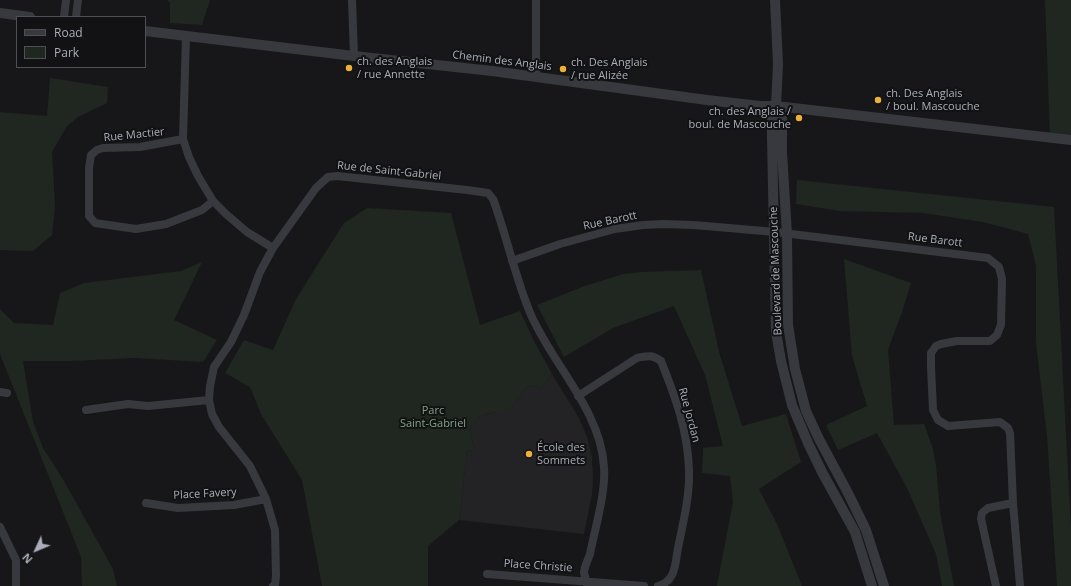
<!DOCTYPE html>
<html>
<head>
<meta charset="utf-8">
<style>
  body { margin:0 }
  #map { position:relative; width:1071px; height:586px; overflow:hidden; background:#171719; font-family:"Open Sans",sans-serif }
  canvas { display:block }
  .legend { position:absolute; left:16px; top:16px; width:130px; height:52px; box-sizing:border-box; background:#121214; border:1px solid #4e5056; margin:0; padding:5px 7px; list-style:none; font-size:12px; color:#a9aeb8 }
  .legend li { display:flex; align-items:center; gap:8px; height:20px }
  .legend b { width:20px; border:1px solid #4e5056 }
  .north { position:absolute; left:16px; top:530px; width:40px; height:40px; -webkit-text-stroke:3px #121214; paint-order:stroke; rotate:226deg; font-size:11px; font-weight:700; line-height:16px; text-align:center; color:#a9aeb8 }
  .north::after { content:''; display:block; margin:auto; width:14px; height:18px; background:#a9aeb8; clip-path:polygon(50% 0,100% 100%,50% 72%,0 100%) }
</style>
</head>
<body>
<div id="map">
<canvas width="1071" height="586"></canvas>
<ul class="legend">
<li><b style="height:5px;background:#38393e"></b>Road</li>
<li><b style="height:11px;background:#1f2720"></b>Park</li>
</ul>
<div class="north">N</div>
</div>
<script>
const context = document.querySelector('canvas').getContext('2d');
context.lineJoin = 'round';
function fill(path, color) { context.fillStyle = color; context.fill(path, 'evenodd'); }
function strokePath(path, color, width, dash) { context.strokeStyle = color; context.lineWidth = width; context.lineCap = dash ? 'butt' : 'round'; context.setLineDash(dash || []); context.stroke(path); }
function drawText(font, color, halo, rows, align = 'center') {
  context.font = font + ' "Open Sans",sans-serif'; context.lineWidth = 4; context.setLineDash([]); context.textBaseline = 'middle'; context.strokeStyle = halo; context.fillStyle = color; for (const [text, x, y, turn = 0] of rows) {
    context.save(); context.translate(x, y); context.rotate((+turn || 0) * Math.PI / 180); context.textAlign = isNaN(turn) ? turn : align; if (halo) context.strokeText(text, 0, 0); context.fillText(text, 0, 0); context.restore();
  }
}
const built = new Path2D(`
  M552,374L579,418L587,437L592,457L593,481L592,494L584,534L459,520L467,451L474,450L470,428L475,420L483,415L510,409L526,387L535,386L541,389Z`);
const green = new Path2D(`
  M167,0H210L202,25L170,23V3Z
  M1045,0H1071V141L1050,138Z
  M50,78L108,87L107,103L78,117L67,126L52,152L55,206L52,235L33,251L0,250V112L47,116Z
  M797,180L1054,207L1071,529V586H1057L1047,436L1036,343V265L1028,234L983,222L923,213L840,211L796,204Z
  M367,208L451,213L480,325L520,311L533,339L552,374L541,389L535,386L526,387L510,409C491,416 482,408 470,428L474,450L467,451L459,520L428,546V586H322L302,480L261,414L250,387L225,373L244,340L273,350L296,299L344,223Z
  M844,259L911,283L902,312L888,350L894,425L924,424L933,449L936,465L940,512L954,586H942L936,554L907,488L877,433L838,450L826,425L867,406L852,356Z
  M202,262L174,320L217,340L203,362L135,358L72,361H23L33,422L43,448L64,481L113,569L117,586H82L81,557L0,354V309L14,323L53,325L60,293L84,283L181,271Z
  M701,270L719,352L742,426L786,414L801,462L759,489L777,524L802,586H717L733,502L730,476L702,473L703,448L723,446L705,375L674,306L613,328L564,357L537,305L582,287L623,274L642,272Z`);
const minor = new Path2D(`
  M352,0L354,56
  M64,17L66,0
  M76,17L78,0
  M186,36L183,139L189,157L198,176L213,201L226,214L247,232L273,248
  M536,77V0
  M183,139L140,147L103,148L97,150L91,155L89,168V216L95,223L136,229L166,224L202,210L213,201
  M512,261L560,244L615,229L643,225L663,224L694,225L775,232L988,258L999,267L1002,279L1001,325L997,335L990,341H957L941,344L936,346L931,353V367L933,410L938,420L948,426L1000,422L1008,428L1010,433L1013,503L1020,586
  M0,392L7,393
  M578,396L637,358C647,356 652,354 661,361C675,396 688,431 689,470C690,496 683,523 678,548C675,564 676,581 658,586
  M86,410L128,404L148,406L209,400
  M146,503L178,508L234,505L266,499
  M0,527L16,560V586
  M487,574L644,586
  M273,586L275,585L276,576L275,530L266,499L250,466L219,427L212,414L209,400L210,386L214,367L231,342L244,315L260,272L273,248L316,188L328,177L337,176L467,190L488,193L493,199C507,237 515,277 531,315C553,365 601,411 604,467C606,493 595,528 590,554C588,560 584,567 584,573C585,578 587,581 587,586
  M996,586L981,519L982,513L988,508L1013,503`);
const tertiary = new Path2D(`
  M775,0L778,64L776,106L772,116V138L776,332L781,361L792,405L808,443L822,472L855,532L872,586
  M0,13L30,17
  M145,31L354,56L492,71L707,100L760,106H776L1071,140
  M776,106L782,117V152L787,234L788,325L795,369L806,411L818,437L848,493L866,530L884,586`);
const markers = [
  [349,68,4,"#edb13a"],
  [563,69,4,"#edb13a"],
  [878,100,4,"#edb13a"],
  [799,118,4,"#edb13a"],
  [529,454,4,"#edb13a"]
];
const streetNames = [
  ["Chemin des Anglais",502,61,7],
  ["Rue Mactier",134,135,-6],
  ["Rue de Saint-Gabriel",389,171,6],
  ["Rue Barott",610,221,-12],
  ["Rue Barott",935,240,7],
  ["Boulevard de Mascouche",776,271,-92],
  ["Rue Jordan",689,415,75],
  ["Place Favery",205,494,-3],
  ["Place Christie",538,566,4]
];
const poiNames = [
  ["ch. des Anglais",357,62],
  ["/ rue Annette",357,75],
  ["ch. Des Anglais",571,63],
  ["/ rue Alizée",571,76],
  ["ch. Des Anglais",886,94],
  ["/ boul. Mascouche",886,107],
  ["ch. des Anglais /",791,112,"right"],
  ["boul. de Mascouche",791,125,"right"],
  ["École des",537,448],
  ["Sommets",537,461]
];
const parkNames = [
  ["Parc",433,411],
  ["Saint-Gabriel",433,424]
];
fill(built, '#232326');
fill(green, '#1f2720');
strokePath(minor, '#38393e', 8);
strokePath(tertiary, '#38393e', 10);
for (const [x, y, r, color] of markers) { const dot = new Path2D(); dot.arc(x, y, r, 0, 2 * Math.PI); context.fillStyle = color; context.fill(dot); strokePath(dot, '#121214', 1.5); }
drawText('11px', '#a9aeb8', '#121214', streetNames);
drawText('11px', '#a9aeb8', '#121214', poiNames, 'left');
drawText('11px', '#81a383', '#121214', parkNames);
</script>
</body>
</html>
